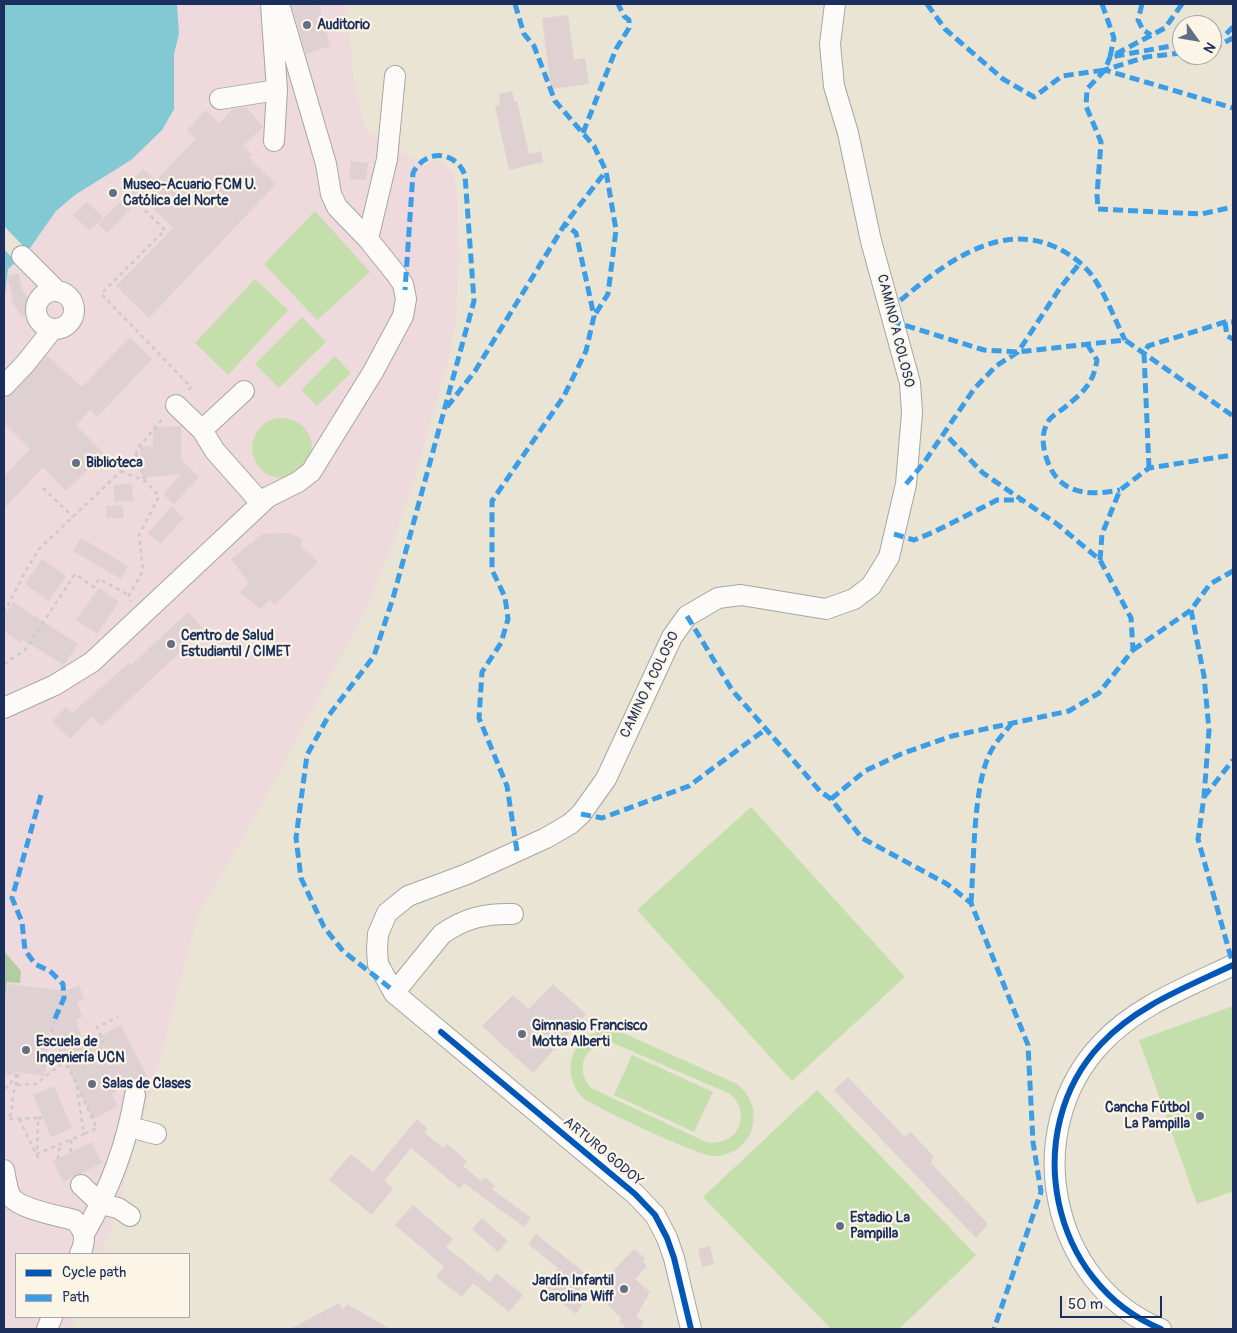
<!DOCTYPE html>
<html>
<head>
<meta charset="utf-8">
<style>
  body { margin:0 }
  #map { position:relative; width:1237px; height:1333px; overflow:hidden; background:#eae4d4; font-family:Pangolin,sans-serif }
  canvas { display:block }
  .frame { position:absolute; inset:0; border:5px solid #1b2f5e; pointer-events:none }
  .legend { position:absolute; left:15px; top:1253px; width:175px; height:65px; box-sizing:border-box; background:#fcf5e5; border:1px solid #a2a6af; margin:0; padding:6px 9px; list-style:none; font-size:15px; color:#1b2f5e }
  .legend li { display:flex; align-items:center; gap:10px; height:25px }
  .legend b { width:25px; border:1px solid #a2a6af }
  .north { position:absolute; left:1172px; top:15px; width:50px; height:50px; box-sizing:border-box; background:#fcf5e5; border:1px solid #a2a6af; border-radius:50%; rotate:122deg; font-size:14px; font-weight:700; line-height:20px; text-align:center; color:#1b2f5e }
  .north::after { content:''; display:block; margin:auto; width:18px; height:22px; background:#636e87; clip-path:polygon(50% 0,100% 100%,50% 72%,0 100%) }
  .scale { position:absolute; left:1060px; top:1296px; width:102px; height:22px; box-sizing:border-box; border:2px solid #1b2f5e; border-top:0; padding-left:6px; font-size:15px; line-height:18px; white-space:nowrap; color:#1b2f5e; -webkit-text-stroke:4px #fcf5e5; paint-order:stroke }
</style>
</head>
<body>
<div id="map">
<canvas width="1237" height="1333"></canvas>
<div class="frame"></div>
<ul class="legend">
<li><b style="height:6px;background:#0057b8"></b>Cycle path</li>
<li><b style="height:6px;background:#3b9de6"></b>Path</li>
</ul>
<div class="north">N</div>
<div class="scale">50 m</div>
</div>
<script>
const context = document.querySelector('canvas').getContext('2d');
context.lineJoin = 'round';
function fill(path, color) { context.fillStyle = color; context.fill(path, 'evenodd'); }
function strokePath(path, color, width, dash) { context.strokeStyle = color; context.lineWidth = width; context.lineCap = dash ? 'butt' : 'round'; context.setLineDash(dash || []); context.stroke(path); }
function drawText(font, color, halo, rows, align = 'center') {
  context.font = font + ' Pangolin,sans-serif'; context.lineWidth = 4.5; context.setLineDash([]); context.textBaseline = 'middle'; context.strokeStyle = halo; context.fillStyle = color; for (const [text, x, y, turn = 0] of rows) {
    context.save(); context.translate(x, y); context.rotate((+turn || 0) * Math.PI / 180); context.textAlign = isNaN(turn) ? turn : align; if (halo) context.strokeText(text, 0, 0); context.fillText(text, 0, 0); context.restore();
  }
}
const built = new Path2D(`
  M177,4H346L354,79L365,130L426,167L433,160L439,161L445,164L453,173L457,192L459,260L456,318L450,353L414,480L393,541L367,607L259,810L197,917L169,1026L113,1224L101,1254H16V1317H76L71,1329H4L5,285L8,269L28,251L56,211L98,179L174,54L179,34Z`);
const green = new Path2D(`
  M315,211L370,272L317,320L264,264Z
  M255,279L288,310L228,375L195,343Z
  M302,317L326,342L279,388L255,364Z
  M335,356L351,373L317,406L301,390Z
  M252 448a30 30 0 1 1 60 0a30 30 0 1 1-60 0Z
  M751,807L905,977L792,1081L637,910Z
  M1233,1006V1191L1197,1204L1139,1040Z
  M599,1031H615L623,1033L737,1084C749,1094 756,1107 753,1124C750,1143 732,1157 712,1156C695,1154 599,1109 583,1098C561,1074 569,1042 599,1031ZM613,1043L730,1094C753,1114 737,1148 706,1142L591,1088C573,1068 586,1042 613,1043Z
  M632,1055L713,1092L694,1132L614,1095Z
  M817,1090L976,1255L899,1329H831L703,1197Z`);
const forest = new Path2D(`
  M4,951L21,971L20,983L7,982L5,1001Z`);
const water = new Path2D(`
  M4,4H177L179,34L174,54V109L162,130L131,160L75,195L56,211L28,251L8,269L4,303Z`);
const pier = new Path2D(`
  M4,226L28,251L16,262L4,249Z`);
const building = new Path2D(`
  M291,4H319L330,46L306,54Z
  M568,15L574,60L585,58L589,84L551,89L542,18Z
  M512,91L514,101H517L529,154L541,151L543,162L509,170L495,106L500,104L499,94Z
  M246,107L263,127L243,146L252,154L248,157L276,184L149,318L116,286L173,228L142,197L107,233L98,224L130,192L126,187L143,169L156,180L196,139L187,130L206,110L219,123L233,109Z
  M351,161L368,163L366,180L349,179Z
  M87,202L103,217L90,231L73,215Z
  M18,273L23,291L29,300L26,302L31,311L22,317L11,300L13,299L7,276Z
  M130,337L152,359L97,417L90,410L76,425L104,454L66,491L43,467L4,509V476L30,449L4,423V401L47,356L82,387Z
  M181,426V460L199,477L174,504L163,494L181,474L142,478L140,447L153,446V427Z
  M132,484L133,501L114,502V485Z
  M123,505L124,518H106V506Z
  M172,506L184,518L160,544L148,533Z
  M288,533L303,539L300,545L318,562L275,605L270,600L260,609L240,592L249,583L231,559L263,534Z
  M81,538L128,566L121,579L73,551Z
  M42,559L66,576L49,601L25,584Z
  M99,588L119,602L97,634L76,620Z
  M13,602L78,644L64,665L23,640L21,643L4,631V617Z
  M188,612L204,630L101,726L92,716L70,739L52,721L66,707L72,713L129,663L131,665Z
  M8,984L66,991L79,985L84,999L77,1002L82,1017L76,1020L84,1045L121,1025L147,1076L112,1094L118,1106L93,1119L50,1030L45,1076L16,1072L10,1075L4,1074V1017Z
  M553,984L586,1014L533,1073L482,1026L513,995L529,1009Z
  M848,1077L905,1137L911,1132L934,1157L931,1163L988,1224L976,1238L834,1090Z
  M54,1086L72,1128L51,1137L33,1095Z
  M417,1119L428,1129L425,1133L443,1148L447,1144L467,1161L463,1166L481,1181L485,1177L495,1186L492,1189L531,1218L524,1227L464,1183L460,1189L411,1148L384,1181L393,1188L372,1215L329,1180L351,1154L373,1172Z
  M92,1142L102,1163L63,1182L53,1161Z
  M413,1205L453,1239L446,1247L490,1282L496,1273L523,1295L509,1312L473,1283L462,1297L436,1277L444,1267L395,1225Z
  M482,1218L508,1241L498,1252L472,1229Z
  M536,1234L590,1277L573,1298L582,1305L576,1314L543,1289L558,1268L528,1244Z
  M710,1246L714,1264L702,1267L698,1249Z
  M634,1249L646,1259L643,1262L647,1266L635,1279L650,1292L636,1317L644,1321L641,1329H623L624,1326L619,1322L621,1318L602,1300L607,1294L599,1286Z
  M339,1303L343,1310L347,1304L390,1329H290Z`);
const path = new Path2D(`
  M122,188L165,230L101,294L191,387L186,393
  M136,454L145,481
  M121,471L145,481L159,496L139,535L143,571L129,595L131,602
  M43,488L73,517
  M4,613L25,572L39,549L121,471L136,454L138,448L164,417
  M4,664L25,650L75,574L94,587L99,579L129,595
  M17,1085L36,1084L66,1060L103,1041L97,1027L118,1017
  M77,1086L97,1128L84,1134
  M4,1088L8,1087L18,1072C18,1081 14,1088 13,1096C11,1106 14,1110 8,1119L38,1118L37,1154L84,1134L76,1083L51,1035L54,1021
  M38,1118H43
  M19,1119L39,1160
  M71,1152V1140
  M58,1159L60,1144`);
const minor = new Path2D(`
  M271,4L277,90L274,141
  M220,99L277,90
  M368,239L387,159L395,76
  M22,256L57,291
  M36 310a19 19 0 1 1 38 0a19 19 0 1 1-38 0Z
  M4,386L25,364L52,330
  M244,391L202,430L215,451L261,503
  M176,405L202,430
  M4,708L55,685L92,662L268,497L298,482L311,472L373,372L403,316L406,299L403,284L396,274L368,239L337,207L331,194L326,164L279,4
  M394,993L442,934C465,918 486,913 513,914
  M130,1127L156,1134
  M4,1170C6,1179 7,1190 11,1197C20,1209 59,1216 74,1220C86,1230 86,1241 80,1254
  M81,1185L101,1204L118,1208L130,1216
  M84,1234C109,1191 127,1144 135,1095
  M47,1329L52,1317
  M691,1329L674,1258L667,1238L655,1215L635,1194L394,993L378,964L377,949L378,934L387,913L408,896L467,874L546,838L570,824L581,814L606,779L672,637L687,616L718,598L741,595L826,609L854,599L871,586L889,557L906,484L912,413L910,383L871,241L848,133L834,86L830,44L835,4
  M1161,1329C1050,1284 1019,1131 1101,1044C1136,1006 1187,987 1233,965`);
const quiet = new Path2D(`
  M515,4L524,34L534,46L555,101L594,146L606,171L616,230L608,294L594,316
  M927,4L945,29L1003,79L1034,97L1062,76L1105,70
  M1102,4L1114,38L1110,57L1182,44
  M1142,4L1138,20L1143,30L1151,35
  M1182,4L1165,28L1110,57L1105,70L1087,89L1086,106L1101,142L1097,195L1098,209L1201,214L1233,207
  M1212,38L1226,34L1233,27
  M1212,49L1233,38
  M1182,53L1146,57L1105,70L1233,108
  M583,133L616,49L629,28V20L624,16L618,4
  M889,310C933,273 992,220 1053,246C1067,252 1080,261 1090,273C1105,292 1114,318 1125,340
  M891,321L984,350L1018,352L1125,340L1233,416
  M1225,322L1227,336L1233,339
  M1087,344L1097,360C1093,385 1083,392 1064,408C1059,412 1053,415 1049,420C1042,431 1042,441 1045,453C1055,493 1084,497 1120,490
  M447,407L475,371L565,224L606,171
  M1149,468L1144,353L1148,346L1225,322H1233
  M906,484L923,464L974,389L996,366L1018,352L1060,288L1080,263
  M894,534L914,540L934,532L997,500H1022
  M1100,560L1102,534L1120,490L1149,468L1233,455
  M1191,610L1204,676L1209,730L1204,797L1198,839L1233,965
  M687,616L732,690L820,791L831,799L862,838L947,884L971,903L1028,1045L1033,1142L1041,1192L994,1329
  M1133,650L1191,610L1210,584L1233,571
  M41,795L12,898L22,922L25,950L35,964L50,971L63,984L64,998L54,1021
  M1204,797L1233,760
  M831,799L865,771L901,754L952,736L1069,711L1099,693L1133,650L1131,618L1100,560L1057,524L983,473L944,433
  M581,814L602,818L689,786L766,729
  M517,851L507,786L479,718L482,672L501,643L508,619L505,597L492,570V501L564,396L586,351L594,316L576,233L565,224
  M971,903C974,863 973,787 990,753C996,741 1005,732 1013,722
  M390,988L343,951L324,927L301,878L296,838L307,755L329,715L374,656L393,598L474,301L465,175C455,150 425,149 413,173L405,290`);
const cycleway = new Path2D(`
  M441,1032L635,1194L655,1215L667,1238L674,1258L691,1329
  M1161,1329C1050,1284 1019,1131 1101,1044C1136,1006 1187,987 1233,965`);
const markers = [
  [307,25,5,"#636e87"],
  [113,193,5,"#636e87"],
  [76,463,5,"#636e87"],
  [171,644,5,"#636e87"],
  [522,1034,5,"#636e87"],
  [26,1050,5,"#636e87"],
  [92,1084,5,"#636e87"],
  [1200,1116,5,"#636e87"],
  [840,1226,5,"#636e87"],
  [624,1289,5,"#636e87"]
];
const poiNames = [
  ["Auditorio",317,25],
  ["Museo-Acuario FCM U.",123,185],
  ["Católica del Norte",123,201],
  ["Biblioteca",86,463],
  ["Centro de Salud",181,636],
  ["Estudiantil / CIMET",181,652],
  ["Gimnasio Francisco",532,1026],
  ["Motta Alberti",532,1042],
  ["Escuela de",36,1042],
  ["Ingeniería UCN",36,1058],
  ["Salas de Clases",102,1084],
  ["Cancha Fútbol",1190,1108,"right"],
  ["La Pampilla",1190,1124,"right"],
  ["Estadio La",850,1218],
  ["Pampilla",850,1234],
  ["Jardín Infantil",614,1281,"right"],
  ["Carolina Wiff",614,1297,"right"]
];
const streetNames = [
  ["CAMINO A COLOSO",895,331,76],
  ["CAMINO A COLOSO",650,685,-64],
  ["ARTURO GODOY",603,1152,40]
];
fill(built, '#eed9dd');
fill(green, '#c4dfac');
fill(forest, '#b1cda1');
fill(water, '#82c9d3');
fill(pier, '#eae4d4');
fill(building, '#dfd1d1');
strokePath(minor, '#a7a6a2', 22);
strokePath(path, '#cbcbcc', 2.5, [4, 4]);
strokePath(minor, '#fcfbf9', 20);
strokePath(quiet, '#3b9de6', 5, [10, 5]);
strokePath(cycleway, '#0057b8', 6);
for (const [x, y, r, color] of markers) { const dot = new Path2D(); dot.arc(x, y, r, 0, 2 * Math.PI); context.fillStyle = color; context.fill(dot); strokePath(dot, '#fcf5e5', 2); }
drawText('bold 14px', '#1b2f5e', '#fcf5e5', poiNames, 'left');
drawText('14px', '#1b2f5e', '#fcf5e5', streetNames);
</script>
</body>
</html>
